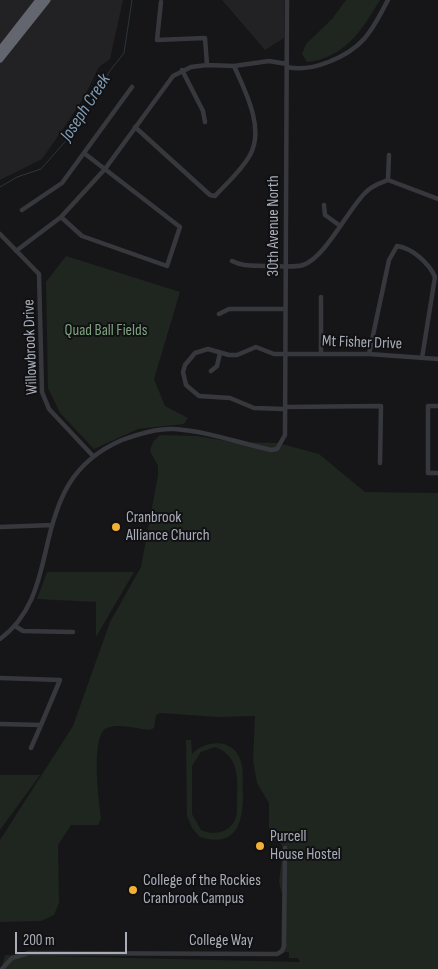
<!DOCTYPE html>
<html>
<head>
<meta charset="utf-8">
<style>
  body { margin:0 }
  #map { position:relative; width:438px; height:969px; overflow:hidden; background:#161618; font-family:"Sofia Sans Condensed",sans-serif }
  canvas { display:block }
  .scale { position:absolute; left:15px; top:932px; width:112px; height:22px; box-sizing:border-box; border:2px solid #a8adb8; border-top:0; padding-left:6px; font-size:15px; line-height:18px; white-space:nowrap; color:#a8adb8; -webkit-text-stroke:4px #111113; paint-order:stroke }
</style>
</head>
<body>
<div id="map">
<canvas width="438" height="969"></canvas>
<div class="scale">200 m</div>
</div>
<script>
const context = document.querySelector('canvas').getContext('2d');
context.lineJoin = 'round';
function fill(path, color) { context.fillStyle = color; context.fill(path, 'evenodd'); }
function strokePath(path, color, width, dash) { context.strokeStyle = color; context.lineWidth = width; context.lineCap = dash ? 'butt' : 'round'; context.setLineDash(dash || []); context.stroke(path); }
function drawText(font, color, halo, rows, align = 'center') {
  context.font = font + ' "Sofia Sans Condensed",sans-serif'; context.lineWidth = 4; context.setLineDash([]); context.textBaseline = 'middle'; context.strokeStyle = halo; context.fillStyle = color; for (const [text, x, y, turn = 0] of rows) {
    context.save(); context.translate(x, y); context.rotate((+turn || 0) * Math.PI / 180); context.textAlign = isNaN(turn) ? turn : align; if (halo) context.strokeText(text, 0, 0); context.fillText(text, 0, 0); context.restore();
  }
}
const built = new Path2D(`
  M0,0H123L110,59L99,67L84,97L65,126L42,159L0,180Z
  M222,0H284V38L265,50Z`);
const green = new Path2D(`
  M346,0H380C362,30 345,58 307,62L302,54L306,44L332,19Z
  M66,256L180,292L154,379L165,406L188,418L184,424L138,429L94,449L60,413L48,388L46,282Z
  M160,435L197,436L233,442L278,443L319,454L365,492L438,493V969H1L5,955L300,962L298,958H289V952H281L282,894L279,882L283,848L279,841L269,840V803L257,783L253,760L255,716L218,717L160,713L156,715L154,728L150,730C137,729 119,723 107,728C90,734 99,802 101,818L98,825H71L58,845L59,903L54,915L41,921L0,922V840L73,726L110,622L141,567L158,475V466L150,451L153,442Z
  M47,572H134L96,637V602L37,599Z
  M186,740H191L192,754C206,739 235,738 241,762C244,772 242,784 243,794C243,823 237,848 200,837L192,828L187,816ZM215,747C244,757 236,788 237,813C234,831 217,837 201,830L192,814V766L201,752Z
  M0,775H40L0,830Z`);
const stream = new Path2D(`
  M0,187L17,177L41,169L78,127L100,90L109,72L124,53L132,0`);
const minor = new Path2D(`
  M161,2L157,40L205,38L207,65
  M287,67C311,73 348,57 364,39C374,28 381,13 388,0
  M182,70L203,111L205,122
  M135,127L210,195L215,196C226,184 242,170 250,155C265,128 245,91 234,66
  M388,180L389,155
  M324,205L325,215L339,225
  M22,210L62,183L132,87
  M61,217L82,236L167,266L180,227L84,153
  M0,234L39,274L42,392L49,409L93,456
  M16,251L61,217L105,169L173,76L191,67L207,65L234,66L269,61L287,64
  M232,261C243,267 256,265 269,266C280,266 293,268 303,265C325,258 347,211 365,193C371,186 380,183 388,180L438,199
  M321,297V354
  M219,314L229,309H285
  M369,354L389,260L397,246C412,248 429,263 435,277L422,358
  M211,371L217,366L220,353
  M438,406H428V473H438
  M285,407L381,406L380,463
  M284,409L254,408L230,398L199,396L186,385L183,372L185,365L195,353L208,349L229,355H237L256,347L274,354H369L438,359
  M0,527L52,525
  M15,626L23,631L73,632
  M0,639C30,617 38,585 46,550C57,499 71,462 122,440C138,434 157,428 174,429C207,431 239,443 271,450L277,449L285,435L287,0
  M0,678L60,680L41,725L0,724
  M31,748L41,725
  M2,969L12,958L29,953L277,954L282,951L284,946L285,848`);
const highway = new Path2D(`
  M0,50L39,0
  M0,59L47,0`);
const markers = [
  [116,527,5,"#f2b134"],
  [260,846,5,"#f2b134"],
  [133,890,5,"#f2b134"]
];
const streetNames = [
  ["30th Avenue North",274,226,-90],
  ["Mt Fisher Drive",362,343,2],
  ["Willowbrook Drive",31,347,-92],
  ["College Way",221,941]
];
const parkNames = [
  ["Quad Ball Fields",106,331]
];
const poiNames = [
  ["Cranbrook",126,518],
  ["Alliance Church",126,536],
  ["Purcell",270,837],
  ["House Hostel",270,855],
  ["College of the Rockies",143,881],
  ["Cranbrook Campus",143,899]
];
const waterNames = [
  ["Joseph Creek",86,108,-57]
];
fill(built, '#222225');
fill(green, '#1e261f');
strokePath(stream, '#2c353c', 1);
strokePath(minor, '#37383d', 4.5);
strokePath(highway, '#63666e', 7);
for (const [x, y, r, color] of markers) { const dot = new Path2D(); dot.arc(x, y, r, 0, 2 * Math.PI); context.fillStyle = color; context.fill(dot); strokePath(dot, '#111113', 2); }
drawText('16px', '#a8adb8', '#111113', streetNames);
drawText('16px', '#7fa381', '#111113', parkNames);
drawText('16px', '#a8adb8', '#111113', poiNames, 'left');
drawText('italic 18px', '#7f9bb3', '#111113', waterNames);
</script>
</body>
</html>
